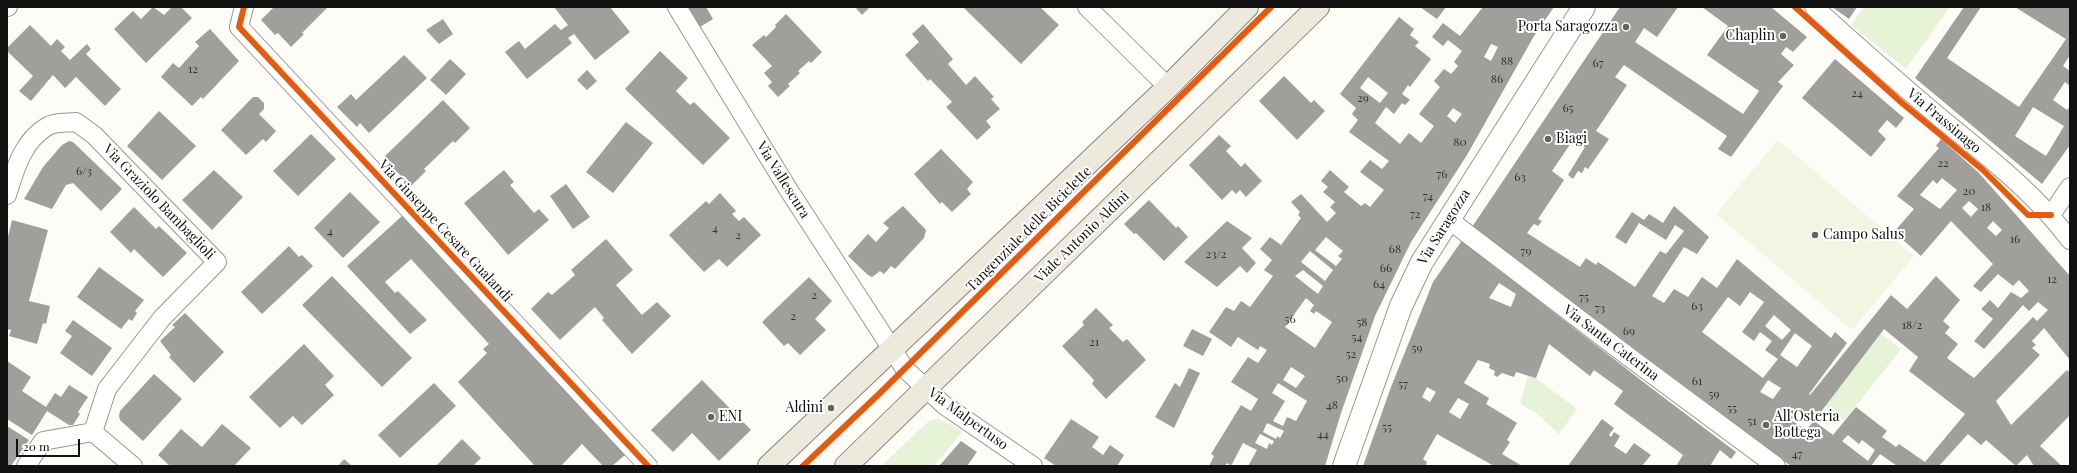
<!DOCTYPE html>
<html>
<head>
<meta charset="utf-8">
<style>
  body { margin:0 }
  #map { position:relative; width:2077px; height:473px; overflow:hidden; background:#fdfcf7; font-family:"Playfair Display",serif }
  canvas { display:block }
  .frame { position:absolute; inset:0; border:8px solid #111; pointer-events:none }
  .scale { position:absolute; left:16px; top:439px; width:64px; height:18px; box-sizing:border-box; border:2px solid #111; border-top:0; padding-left:5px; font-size:12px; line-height:14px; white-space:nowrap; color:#111; -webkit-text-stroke:3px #fff; paint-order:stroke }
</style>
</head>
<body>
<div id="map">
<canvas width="2077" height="473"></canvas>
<div class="frame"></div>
<div class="scale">20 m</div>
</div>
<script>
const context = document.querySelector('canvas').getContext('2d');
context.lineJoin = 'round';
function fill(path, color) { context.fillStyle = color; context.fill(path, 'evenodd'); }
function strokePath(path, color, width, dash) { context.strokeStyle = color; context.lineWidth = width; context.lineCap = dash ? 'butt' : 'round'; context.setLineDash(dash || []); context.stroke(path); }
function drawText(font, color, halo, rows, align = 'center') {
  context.font = font + ' "Playfair Display",serif'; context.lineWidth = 4; context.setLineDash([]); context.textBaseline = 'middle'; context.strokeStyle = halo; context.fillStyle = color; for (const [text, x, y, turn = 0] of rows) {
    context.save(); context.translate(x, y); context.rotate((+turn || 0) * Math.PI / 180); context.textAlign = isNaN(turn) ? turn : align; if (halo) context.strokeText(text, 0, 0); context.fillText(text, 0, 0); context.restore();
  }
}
const green = new Path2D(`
  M1864,7H1950L1906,69L1851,25Z
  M1880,333L1901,349L1844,421L1825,406Z
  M1528,375L1536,378L1577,409L1559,434L1536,413L1522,405L1521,400Z
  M939,419L963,431L934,466H881L930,420Z`);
const pitch = new Path2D(`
  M1778,140L1914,256L1852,330L1716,214Z`);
const building = new Path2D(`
  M153,7L164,15L172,7H181L192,18L146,63L114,29L133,11L141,19Z
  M274,7H328L302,33L304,34L291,47L278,33L275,35L261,20Z
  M554,7H610L630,32L595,60L574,34L568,38L572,43L527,79L505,52L519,41L525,49L555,24L561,30L568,25Z
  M684,7H706L713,19L697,29Z
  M855,7H870L862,15Z
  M963,7H1040L1059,25L1021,64Z
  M1420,7H1446L1437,19Z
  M1483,7H1554L1534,36L1467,155L1411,242L1375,316L1341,413L1325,466H1248L1257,450L1243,443L1231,466L1227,463L1225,466H1209L1214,456L1211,454L1241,405L1251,411L1258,399L1231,382L1248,357L1258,363L1267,350L1260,346L1258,350L1238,337L1231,347L1209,332L1226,307L1234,311L1241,301L1250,307L1273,276L1264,270L1272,260L1260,249L1270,237L1281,245L1301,218L1298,215L1300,212L1291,202L1301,194L1327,222L1336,213L1330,207L1335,202L1323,192L1328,187L1321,181L1330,170L1349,187L1344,192L1361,206L1365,203L1370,207L1384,190L1360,172L1370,160L1382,169L1389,161L1349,132L1358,120L1352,114L1356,108L1340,94L1399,17L1414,29L1410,35L1419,42L1415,46L1431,59L1410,87L1408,85L1402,94L1410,100L1405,105L1402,103L1394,114L1386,107L1375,123L1400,144L1409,133L1421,143L1434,126L1419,114L1440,87L1434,81L1444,69L1451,74L1458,66L1454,62L1462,51L1448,40L1443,46L1432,37L1443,23L1460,36ZM1491,44L1498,47L1491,61L1484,57ZM1368,77L1388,93L1380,103L1360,88ZM1453,108L1462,114L1455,123L1447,116ZM1326,237L1343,251L1338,256L1342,259L1336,266L1315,250ZM1310,251L1333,270L1325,281L1301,262ZM1303,270L1323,286L1318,294L1295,276ZM1306,298L1314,305L1310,311L1314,314L1316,311L1332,322L1315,348L1285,327ZM1291,367L1305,376L1296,388L1283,380ZM1278,383L1307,401L1296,421L1287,417L1283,426L1273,421L1285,401L1272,393ZM1267,423L1284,431L1280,438L1277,436L1276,439L1263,432ZM1260,434L1274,441L1272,445L1269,443L1267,449L1255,443Z
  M1620,7H1678L1657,37L1644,28L1635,42L1743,114L1759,91L1707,55L1728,26L1702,7H1771L1807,37L1793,52L1786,47L1781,54L1794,65L1778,82L1783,86L1731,157L1718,149L1727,136L1624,65L1615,77L1627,85L1596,131L1609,139L1588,169L1585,167L1582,173L1578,171L1573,179L1568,175L1585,147L1573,140L1552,171L1564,180L1538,219L1542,221L1538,226L1534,224L1527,233L1580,267L1586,258L1596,265L1598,262L1635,287L1660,251L1666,254L1684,231L1675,225L1666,240L1639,223L1626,244L1615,237L1632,212L1644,220L1649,214L1663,223L1674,206L1709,237L1697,254L1684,247L1652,296L1664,303L1674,289L1688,297L1702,277L1717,288L1737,259L1831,338L1835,332L1847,343L1809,394L1810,395L1891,295L1907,309L1936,276L1960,300L1943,321L1950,327L1945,333L1958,344L1947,358L1974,378L2033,317L2037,321L2048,310L2038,302L2029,311L2023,305L1984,349L1974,341L1993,319L1981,309L1990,300L1998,308L2011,292L2021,298L2029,291L2019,280L2013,286L1998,274L1981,292L1973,286L1993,264L1951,221L1921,256L1894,232L1914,209L1897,196L1939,148L1936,146L1941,139L1979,173L2070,276V360L2044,328L2032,341L2036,345L2032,348L2040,355L1996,401L2011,425L2067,370L2070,373V415L2040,446L2062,466H2034L2027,455L2016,466L1986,440L1981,445L1968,434L1939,466H1897L1880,454L1871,466H1791L1472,227ZM1942,178L1957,190L1940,209L1920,195L1933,180L1937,184ZM1969,201L1978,209L1971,217L1962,208ZM1993,221L2002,230L1996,236L1987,228ZM1750,292L1764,302L1742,332L1754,341L1760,332L1772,341L1765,350L1778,359L1763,378L1702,332L1728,297L1740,306ZM1774,315L1791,330L1782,340L1765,326ZM1884,329L1918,357L1909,371L1965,414L1925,462L1899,444L1896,447L1882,437L1887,431L1856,407L1833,435L1814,421ZM1795,333L1812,346L1797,367L1780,355ZM1768,380L1781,388L1773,399L1760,392ZM1798,411L1813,422L1806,430L1791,420ZM1848,435L1859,444L1862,440L1875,450L1868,461L1842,441Z
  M1832,7H1857L1849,19Z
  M1964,7H1981L1947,58L2019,107L2066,39L2015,7H2070V55L2063,66L2070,71V86L2065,82L2053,100L2067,110L2070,106V145L2042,184L1915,78ZM2033,107L2064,126L2046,156L2015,136Z
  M786,14L822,52L811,63L809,61L798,71L800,73L788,84L790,86L778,97L768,86L772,82L764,73L772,66L752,45L764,35L766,37L776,27L775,25Z
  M443,19L453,34L439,44L426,30Z
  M923,24L953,59L948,64L966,85L975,76L994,97L991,99L1000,109L986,121L991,127L977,140L946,107L952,102L930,79L928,81L905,55L919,42L912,34Z
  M30,25L51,46L57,39L65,47L61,51L70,60L87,44L91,49L86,54L121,89L105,106L76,77L65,88L53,75L31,101L19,91L33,76L7,51V48Z
  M210,29L239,61L203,99L201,97L192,106L161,77L173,63L179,68L199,46L195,42Z
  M660,51L688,78L676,91L690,105L694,102L730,138L703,165L625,89Z
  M404,55L427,78L369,133L360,123L357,127L337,107L351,94L356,100Z
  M450,59L466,74L446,95L430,80Z
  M1835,59L1904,118L1896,128L1887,120L1878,131L1886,139L1871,157L1802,98Z
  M587,70L597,81L587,90L577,80Z
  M1284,76L1311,103L1314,100L1325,111L1297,140L1259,101Z
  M253,97H258L264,103V109L259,114L276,131L266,142L263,139L246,155L221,130Z
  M443,100L470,128L455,143L453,141L424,169L426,171L411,186L383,158Z
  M159,111L196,146L162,180L127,146Z
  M626,122L653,143L613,193L586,172Z
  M311,134L336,159L298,196L273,171Z
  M1219,135L1231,146L1226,151L1241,167L1245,163L1262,181L1246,197L1240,190L1236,194L1232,190L1222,200L1189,165Z
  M69,141L73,142L122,189L101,211L73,183L66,185L52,209L24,199L43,167L62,145Z
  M941,149L973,182L967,189L971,194L952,212L942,202L940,204L914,174Z
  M214,170L243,197L212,230L182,200Z
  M504,170L514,182L510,185L534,213L539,209L549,220L508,255L464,203Z
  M566,184L590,217L573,229L550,196Z
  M350,192L380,222L343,258L314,228Z
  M720,193L736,211L732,214L739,221L744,217L761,235L727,267L719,259L704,272L669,235L706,201L709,204Z
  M1149,200L1176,228L1178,226L1188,237L1164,261L1136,233L1134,234L1124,224Z
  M903,206L926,230L924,238L895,269L891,266L884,274L880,271L872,277L868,275L848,256L868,234L876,242L889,228L883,223Z
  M134,207L156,229L159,226L187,253L163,277L134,249L131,253L110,232Z
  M402,216L625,455L612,466H603L582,444L561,466H535L458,382L487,353L483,349L489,344L411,259L385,282L395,293L398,291L427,320L410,334L347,266Z
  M12,220L48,230L29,301L50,306L46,324L43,323L37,344L9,336L11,330L7,329V241Z
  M1227,221L1252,238L1242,248L1256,263L1247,273L1240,266L1217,287L1184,262Z
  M606,239L633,270L616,285L642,315L657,302L671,316L632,354L602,320L604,318L595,307L560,340L531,309L548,292L552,295L575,275L571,270Z
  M1463,239L1518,280L1538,300L1646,384L1736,452L1731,459L1720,450L1710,466H1676L1683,455L1614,404L1623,391L1594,370L1590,376L1549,344L1536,378L1516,372L1514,377L1502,373L1497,377L1494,375L1495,371L1489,368L1490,364L1478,360L1464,383L1489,398L1486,404L1517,423L1507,440L1510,442L1502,454L1522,466H1494L1437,434L1423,459L1427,462L1426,465L1428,466H1363L1391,387L1433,282ZM1499,283L1516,294L1511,307L1489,298ZM1427,387L1436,392L1430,402L1422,397ZM1458,398L1469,404L1460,419L1449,412Z
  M289,246L299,257L302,255L313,266L262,314L241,292Z
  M99,267L144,300L135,311L137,313L132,321L129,319L121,329L77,297Z
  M332,276L412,358L382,387L302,305Z
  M809,277L832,301L815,319L826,330L800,355L788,343L784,346L762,322Z
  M1096,308L1113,325L1109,328L1123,342L1127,339L1146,360L1106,399L1092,384L1094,380L1062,346L1084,325L1082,322Z
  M185,313L224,352L194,383L169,357L171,355L160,341L175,327L172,325Z
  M73,320L112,348L92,376L60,353L72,336L65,331Z
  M1192,329L1212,339L1203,356L1183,346Z
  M304,344L334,376L325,385L334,395L302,425L293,416L280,428L249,397Z
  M7,361L31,377L22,391L46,407L55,393L61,397L69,385L88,397L78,412L80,414L73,425H69L47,411L32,435L7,419Z
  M1189,368L1200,373L1174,428L1155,417L1175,383L1180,387Z
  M154,374L182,399L143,441L120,420L119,416L120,411Z
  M702,380L751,430L719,461L692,433L673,452L651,430Z
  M434,383L456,406L400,458L378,435Z
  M1071,419L1099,437L1092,447L1103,455L1110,445L1124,455L1117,466H1056L1044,458Z
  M1602,419L1614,428L1609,435L1611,437L1614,432L1620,436L1614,446L1626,454L1634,443L1651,455L1642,466H1568Z
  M222,424L251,448L234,466H170L158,455L181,429L202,447Z
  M7,426L29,440L11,466H7Z
  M462,439L481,458L473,466H436Z
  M961,441L977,452L967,466H939Z
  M344,459L352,466H338Z`);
const minor = new Path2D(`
  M7,7H8
  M244,7L239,27L648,466
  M677,7L788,189L905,369L944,405L1033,466
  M1087,7L1168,87
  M1814,7C1857,46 1900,84 1944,121C1989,158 2035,193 2070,240
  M7,195C15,169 23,140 48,126C55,122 68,123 76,122L94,135L217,262L162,318L107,389L93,432
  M2051,215L2070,187
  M1448,219L1629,357L1776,466
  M26,466L43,441L93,432L133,466`);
const tertiary = new Path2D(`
  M1344,466L1401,306L1422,262L1584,7`);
const primary = new Path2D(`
  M769,466L1168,87L1247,7
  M846,466L1318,7`);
const cycleway = new Path2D(`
  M244,7L239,27L648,466
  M1795,7L1902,103L1983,170L2028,215H2051
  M803,466L880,393L1271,7`);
const markers = [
  [1626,27,4,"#646362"],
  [1783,36,4,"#646362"],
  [1548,139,4,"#646362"],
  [1815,235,4,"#646362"],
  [831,408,4,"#646362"],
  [711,417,4,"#646362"],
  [1766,425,4,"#646362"]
];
const numberNames = [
  ["88",1507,61],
  ["67",1598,63],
  ["12",193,69],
  ["86",1497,79],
  ["24",1857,93],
  ["29",1363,98],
  ["65",1568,108],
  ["80",1460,142],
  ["22",1943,163],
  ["6/3",84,171],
  ["76",1442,174],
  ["63",1520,177],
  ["20",1969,191],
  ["74",1428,196],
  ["18",1986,207],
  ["72",1415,214],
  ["4",715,228],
  ["4",330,231],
  ["2",738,235],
  ["16",2015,239],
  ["68",1395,249],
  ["79",1526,251],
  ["23/2",1216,254],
  ["66",1386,268],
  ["12",2052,279],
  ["64",1379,284],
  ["2",814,295],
  ["75",1584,297],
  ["63",1697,306],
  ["73",1600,308],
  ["2",793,316],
  ["56",1290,319],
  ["58",1362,322],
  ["18/2",1912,325],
  ["69",1629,331],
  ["54",1357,337],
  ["21",1094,342],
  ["59",1417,348],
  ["52",1351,354],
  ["50",1342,378],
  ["61",1697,381],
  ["57",1403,384],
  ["59",1714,394],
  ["48",1332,405],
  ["55",1732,408],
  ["51",1752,421],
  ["55",1387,427],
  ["44",1323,434],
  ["47",1797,454]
];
const poiNames = [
  ["Porta Saragozza",1618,27,"right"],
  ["Chaplin",1775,36,"right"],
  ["Biagi",1556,139],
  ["Campo Salus",1823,235],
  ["Aldini",823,408,"right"],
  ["ENI",719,417],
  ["All'Osteria",1774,417],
  ["Bottega",1774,433]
];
const streetNames = [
  ["Via Frassinago",1944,121,40],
  ["Via Vallescura",783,180,58],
  ["Via Graziolo Bambaglioli",159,202,46],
  ["Via Saragozza",1444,227,-58],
  ["Tangenziale delle Biciclette",1029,229,-45],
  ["Via Giuseppe Cesare Gualandi",445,231,47],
  ["Viale Antonio Aldini",1082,237,-44],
  ["Via Santa Caterina",1611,343,37],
  ["Via Malpertuso",968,419,36]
];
fill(green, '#e7f3d7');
fill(pitch, '#f0f6e1');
fill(building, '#a19f9c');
strokePath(minor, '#979795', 20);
strokePath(tertiary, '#979795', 24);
strokePath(primary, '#858482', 24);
strokePath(minor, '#fffffe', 18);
strokePath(tertiary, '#fffffe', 22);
strokePath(primary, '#ede9dc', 22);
strokePath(cycleway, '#e8590c', 6);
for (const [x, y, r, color] of markers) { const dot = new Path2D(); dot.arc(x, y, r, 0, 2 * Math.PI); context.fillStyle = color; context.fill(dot); strokePath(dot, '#fff', 1.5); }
drawText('12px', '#353434', null, numberNames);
drawText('14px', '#111', '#fff', poiNames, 'left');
drawText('14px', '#111', '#fff', streetNames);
</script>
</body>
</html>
